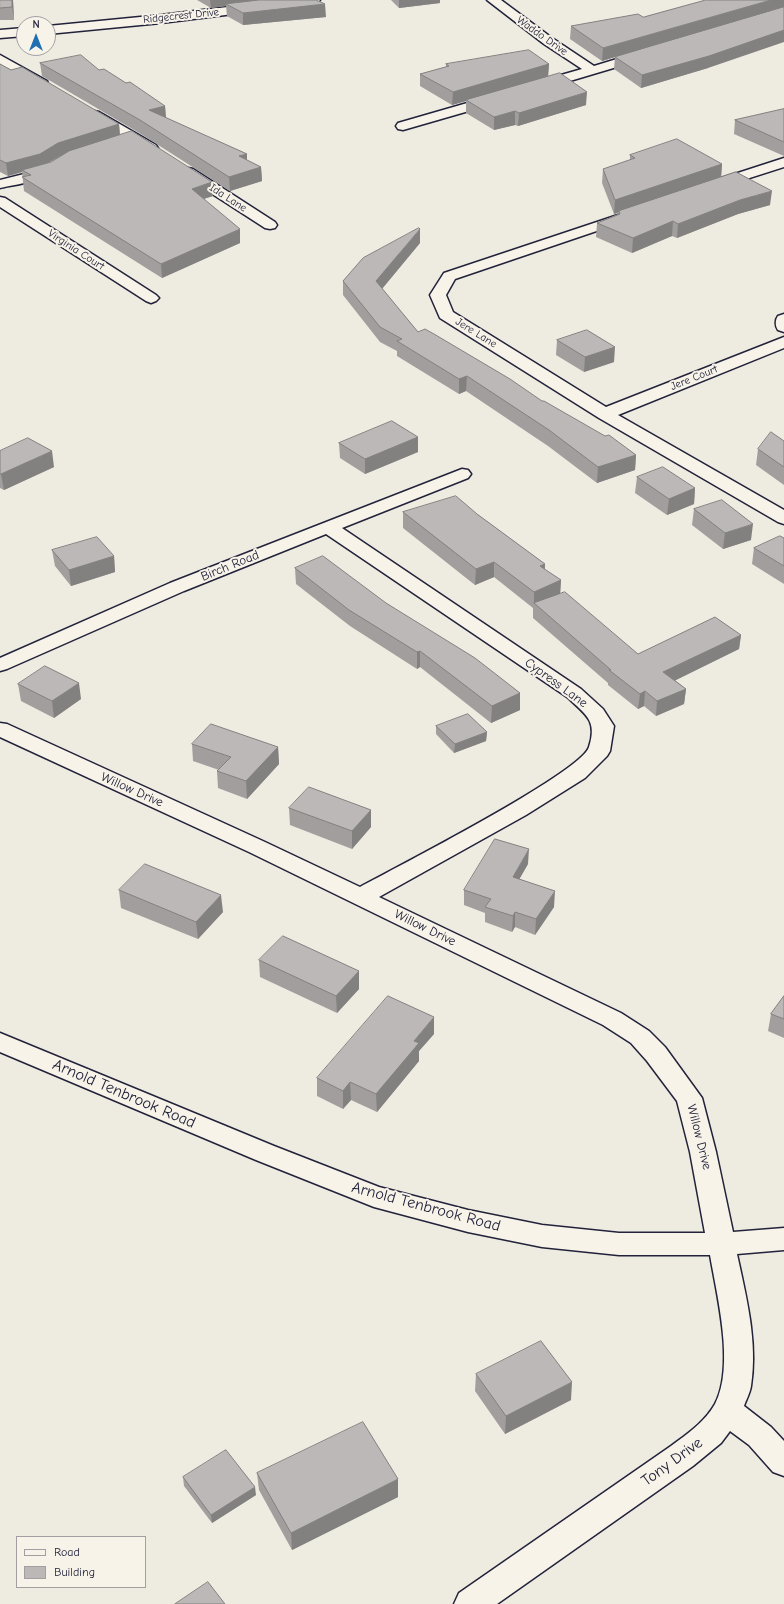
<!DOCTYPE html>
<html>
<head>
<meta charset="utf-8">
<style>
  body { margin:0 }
  #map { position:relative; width:784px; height:1604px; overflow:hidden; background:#eeebe1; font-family:"Comic Neue",sans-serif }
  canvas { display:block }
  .legend { position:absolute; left:16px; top:1536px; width:130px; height:52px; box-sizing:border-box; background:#f7f3e8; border:1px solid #a29fa3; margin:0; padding:5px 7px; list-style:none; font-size:12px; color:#22223b }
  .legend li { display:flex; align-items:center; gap:8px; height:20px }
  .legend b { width:20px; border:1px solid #a29fa3 }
  .north { position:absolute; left:16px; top:16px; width:40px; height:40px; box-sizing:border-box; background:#f7f3e8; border:1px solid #a29fa3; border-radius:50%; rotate:0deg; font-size:11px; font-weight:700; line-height:16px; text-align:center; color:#22223b }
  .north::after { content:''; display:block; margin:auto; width:14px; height:18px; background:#1f6fb2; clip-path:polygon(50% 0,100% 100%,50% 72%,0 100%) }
</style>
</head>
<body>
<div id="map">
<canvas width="784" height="1604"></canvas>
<ul class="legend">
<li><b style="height:5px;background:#f7f3e8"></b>Road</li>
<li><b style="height:11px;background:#bbb8b7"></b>Building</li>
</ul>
<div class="north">N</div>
</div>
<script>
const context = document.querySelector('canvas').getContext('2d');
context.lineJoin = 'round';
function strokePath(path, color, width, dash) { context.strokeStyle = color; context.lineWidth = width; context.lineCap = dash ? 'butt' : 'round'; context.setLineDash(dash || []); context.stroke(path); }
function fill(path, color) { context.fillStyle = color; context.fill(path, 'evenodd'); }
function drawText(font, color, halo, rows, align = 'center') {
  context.font = font + ' "Comic Neue",sans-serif'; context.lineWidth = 4; context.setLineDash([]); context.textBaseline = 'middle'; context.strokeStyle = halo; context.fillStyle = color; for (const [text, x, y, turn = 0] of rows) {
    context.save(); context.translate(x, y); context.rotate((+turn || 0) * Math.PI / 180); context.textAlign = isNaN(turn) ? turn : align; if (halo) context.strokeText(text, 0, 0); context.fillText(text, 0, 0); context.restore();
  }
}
const minor = new Path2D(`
  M286,0H320L318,2L314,4L161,23L48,34V26L161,15Z
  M487,0H501L552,38L594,66L643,51L647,52L649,55L647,58L543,89H533L532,86L533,83L582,69L544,44Z
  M24,28V36L0,38V30Z
  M0,55L47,81L48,84L47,87H37L0,64Z
  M495,95L500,96L502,99L500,102L403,130L398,129L396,126L398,123Z
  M94,111L99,112L156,145L158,148L156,151H146L89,118L87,115L89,112Z
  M784,158V167L715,189L710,188L708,185L710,182Z
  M50,165L55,166L57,169C50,180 13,185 0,188V180L28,173Z
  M188,168L193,169L275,222L277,225L275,228L270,229L265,228L183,175L181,172L183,169Z
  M0,197L5,198L156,295L159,298L156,301L151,303L146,301L0,207Z
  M624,213L629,214L631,217L629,220L455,279L446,295L453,312L606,407L784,337V348L618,415L784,510V524L778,522L599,418L440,318L430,295L444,273Z
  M784,314V332L778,330C775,326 775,320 778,316Z
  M462,469L468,470L471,474L468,478L342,528L581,689L603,709L614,726L610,751L607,756L585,778L526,815L379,897L621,1013L649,1031L665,1047L702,1098L716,1152L733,1232L784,1228V1250L737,1254C746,1296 758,1342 751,1386C750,1393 746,1400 744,1406L771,1427L784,1441V1476L773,1472L749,1445L730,1431L721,1443L693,1466L497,1604H454L459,1593L671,1446C687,1434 705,1422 715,1404C735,1366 717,1296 710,1255H619L542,1247L468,1232L374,1207L256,1160L0,1052V1033L274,1146L379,1187L468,1210L542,1225L619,1233H705L690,1152L677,1101L647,1061L631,1043L603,1025L249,852L0,737V723L7,724L265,842L360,887C393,869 581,773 589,747C598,720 585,714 567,697L326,534L184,591L7,669L0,671V658L170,583Z`);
const wall = new Path2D(`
  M0,0H13L14,20H0Z
  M197,0H316L326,17L243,25L227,16L226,6L211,8Z
  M391,0H440V3L399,8Z
  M571,26L708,68L641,88L614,69L615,57L602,61L570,39Z
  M40,63L99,70L126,83L165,106L166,118L247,154V160L261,167L262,181L230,191L141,134L42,76Z
  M0,64L119,124L120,135L212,182L213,196L204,199L240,243L162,278L24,191L22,172L8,176L0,172ZM63,154L51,162L48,163L60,156Z
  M446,64H549L548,76L586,105L518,126L515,125L494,130L466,113V101L452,105L420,86V74L446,67Z
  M784,109V156L734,134L735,120Z
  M630,155L722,164L721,177L770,205L738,214L677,238L672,236L632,253L596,237L597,223L618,214L619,212L614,214L602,183L603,169L630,160Z
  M420,243L382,289L418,332L542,401L636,455L635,470L597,483L548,446L466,391L459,394L397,356V351L380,342L343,295V281Z
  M557,340L614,362L584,372L556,355Z
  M418,437V452L365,474L340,458L339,443Z
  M784,441V485L756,465L758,449Z
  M0,451L54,467L4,490L0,488Z
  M637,477L695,488L694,504L667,515L635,493Z
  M694,509L751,540L723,549L692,525Z
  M403,512L477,514L545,564V570L561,580L560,594L638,654L741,635L739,649L675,680L686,689L684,704L656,716L644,706L638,709L608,685V683L533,618V608L494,577L475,585L403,528Z
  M784,538V584L752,564L754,548Z
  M52,550L114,556L115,572L71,586L55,566Z
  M295,568L386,603L520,693V710L491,723L420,667L417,669L350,626L296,584Z
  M18,684L81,699L54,718L21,701Z
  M436,726L487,732L486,741L454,753L436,734Z
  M192,744L278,747L279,764L247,799L218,788L217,771L219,770L193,761Z
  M289,808L371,810V827L352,849L290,825Z
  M528,864L519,879L554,907L535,935L515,927L512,932L485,922V913L464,905V890Z
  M119,890L223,912L198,939L121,908Z
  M259,960L359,971V989L337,1013L260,977Z
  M784,996V1038L768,1031L771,1014Z
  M434,1034L419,1051V1061L377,1112L351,1100L343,1109L317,1096V1078Z
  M476,1374L571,1400L505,1434L475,1391Z
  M257,1473L398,1497L292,1550L259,1490Z
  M183,1477L256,1495L212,1523L184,1486Z`);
const shadedWall = new Path2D(`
  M12,0H13L14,20L12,7Z
  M210,0H275L226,4V6L211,8Z
  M399,0H440V3L399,8Z
  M771,0H784V8L615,57L602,61L603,48Z
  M325,4L326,17L243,25V13Z
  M784,30V42L708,68L641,88L642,75Z
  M549,64L548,77L466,100V101L452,105L453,92Z
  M587,92L586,105L518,126L519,113Z
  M165,106L166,119L149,110Z
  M515,111V125L494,130V117Z
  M119,124L120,137L60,156L41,167L22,170V172L8,176L6,163L58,143Z
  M247,154V168L239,156Z
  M722,164L721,178L614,214L615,200Z
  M261,167L262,181L230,191L229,177Z
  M212,182L213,196L193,202L192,189Z
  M772,191L770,205L738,214L677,238L678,224L740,200Z
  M673,221L672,236L632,253L633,238Z
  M240,229V243L162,278L161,264Z
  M420,229V243L376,296V281Z
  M615,347L614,362L584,372L585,357Z
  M467,376L466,391L459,394V379Z
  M418,437V452L365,474V459Z
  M52,451L54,467L4,490L1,474Z
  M636,455L635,470L597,483L598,467Z
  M695,488L694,504L667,515L669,499Z
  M753,524L751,540L723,549L725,533Z
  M114,556L115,572L71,586L69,570Z
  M494,562V577L475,585L476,569Z
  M545,564L544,580L540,566Z
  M561,580L560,596L534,603V592Z
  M741,635L739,649L662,687L663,672Z
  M420,651V667L417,669V652Z
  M79,683L81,699L54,718L52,701Z
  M686,689L684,704L656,716L657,701Z
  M645,691L644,706L638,709L640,694Z
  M520,693V710L491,723L492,706Z
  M487,732L486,741L454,753L455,744Z
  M278,747L279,764L247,799L246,781Z
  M371,810V827L352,849V831Z
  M529,849L528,864L512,892L513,877Z
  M555,891L554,907L535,935L536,919Z
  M221,895L223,912L198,939L196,922Z
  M515,912V927L512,932L513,916Z
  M359,971V989L337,1013L336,996Z
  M434,1017V1034L419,1051V1061L377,1112L376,1094L414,1041Z
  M350,1082L351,1100L343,1109V1091Z
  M572,1382L571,1400L505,1434L506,1416Z
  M398,1479V1497L292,1550L291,1533Z
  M255,1487L256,1495L212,1523L211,1515Z`);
const building = new Path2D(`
  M0,0H12V7L0,8Z
  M259,0H316L325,4L243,13L226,4Z
  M706,0H771L603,48L571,26L638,14L643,17Z
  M784,7V30L709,56L642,75L615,57Z
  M529,50L549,64L453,92L420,74L449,66L446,64Z
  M81,55L99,70L104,69L126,83L130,82L165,106L149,110L247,154L239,156L261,167L229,177L140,120L40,63Z
  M0,64L11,70L22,67L119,124L58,143L40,154L6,163L0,160Z
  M560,73L587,92L519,113L515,111L494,117L466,100Z
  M784,109V142L735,120Z
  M132,131L212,182L192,189L240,229L161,264L22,177L31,175L22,170L51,162L69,151Z
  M677,139L722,164L615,200L603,169L635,158L630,155Z
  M736,172L772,191L740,200L678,224L673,221L633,238L597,223L620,214L619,211Z
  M419,228L420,229L376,281L418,332L425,329L434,334L510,379L542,401H544L605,436L609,435L636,455L598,467L549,430L467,376L459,379L397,341L402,339L380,327L343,281L363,258Z
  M587,330L615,347L585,357L557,340Z
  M392,421L418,437L365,459L339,443Z
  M771,432L784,441V467L758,449Z
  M28,438L52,451L1,474H0V451Z
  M663,467L695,488L669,499L637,477Z
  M456,496L477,514L545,564L540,566L561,580L534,592L494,562L476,569L403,512Z
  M722,500L753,524L725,533L694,509Z
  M780,536L784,538V566L754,548Z
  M97,537L114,556L69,570L52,550Z
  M323,556L386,603L475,658L520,693L492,706L420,651L417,652L349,610L295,568Z
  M565,592L638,654L715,617L741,635L663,672L686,689L657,701L645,691L640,694L609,670H611L534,603Z
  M45,666L79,683L52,701L18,684Z
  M468,714L487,732L455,744L436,726Z
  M211,724L278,747L246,781L217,771L231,757L192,744Z
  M309,787L371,810L352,831L289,808Z
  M495,839L529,849L513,877L555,891L536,919L515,912L513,916L485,907L491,899L464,890Z
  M145,864L221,895L196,922L119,890Z
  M283,936L359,971L336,996L259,960Z
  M388,996L434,1017L414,1041L419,1043L376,1094L350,1082L343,1091L317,1078Z
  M784,996V1019L771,1014Z
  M541,1341L572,1382L506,1416L476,1374Z
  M363,1422L398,1479L291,1533L257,1473Z
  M226,1450L255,1487L211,1515L183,1477Z
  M208,1582L225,1604H175Z`);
const farStreetnames = [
  ["Ridgecrest Drive",181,16,-6],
  ["Waddo Drive",542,36,35],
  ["Ida Lane",228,198,33],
  ["Virginia Court",76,250,33],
  ["Jere Lane",476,333,32],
  ["Jere Court",694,378,-22]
];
const streetNames = [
  ["Birch Road",230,566,-22],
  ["Cypress Lane",556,683,36],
  ["Willow Drive",132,790,24],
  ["Willow Drive",425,928,26],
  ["Willow Drive",699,1137,76]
];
const nearStreetnames = [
  ["Arnold Tenbrook Road",124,1094,23],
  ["Arnold Tenbrook Road",426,1207,15],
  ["Tony Drive",672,1462,-36]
];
strokePath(minor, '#22223b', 3);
fill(minor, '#f7f3e8');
fill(wall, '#a19e9d');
fill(shadedWall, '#838180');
fill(building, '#bbb8b7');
strokePath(building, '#838180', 1);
drawText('11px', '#22223b', '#f7f3e8', farStreetnames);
drawText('13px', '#22223b', '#f7f3e8', streetNames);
drawText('16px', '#22223b', '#f7f3e8', nearStreetnames);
</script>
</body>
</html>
